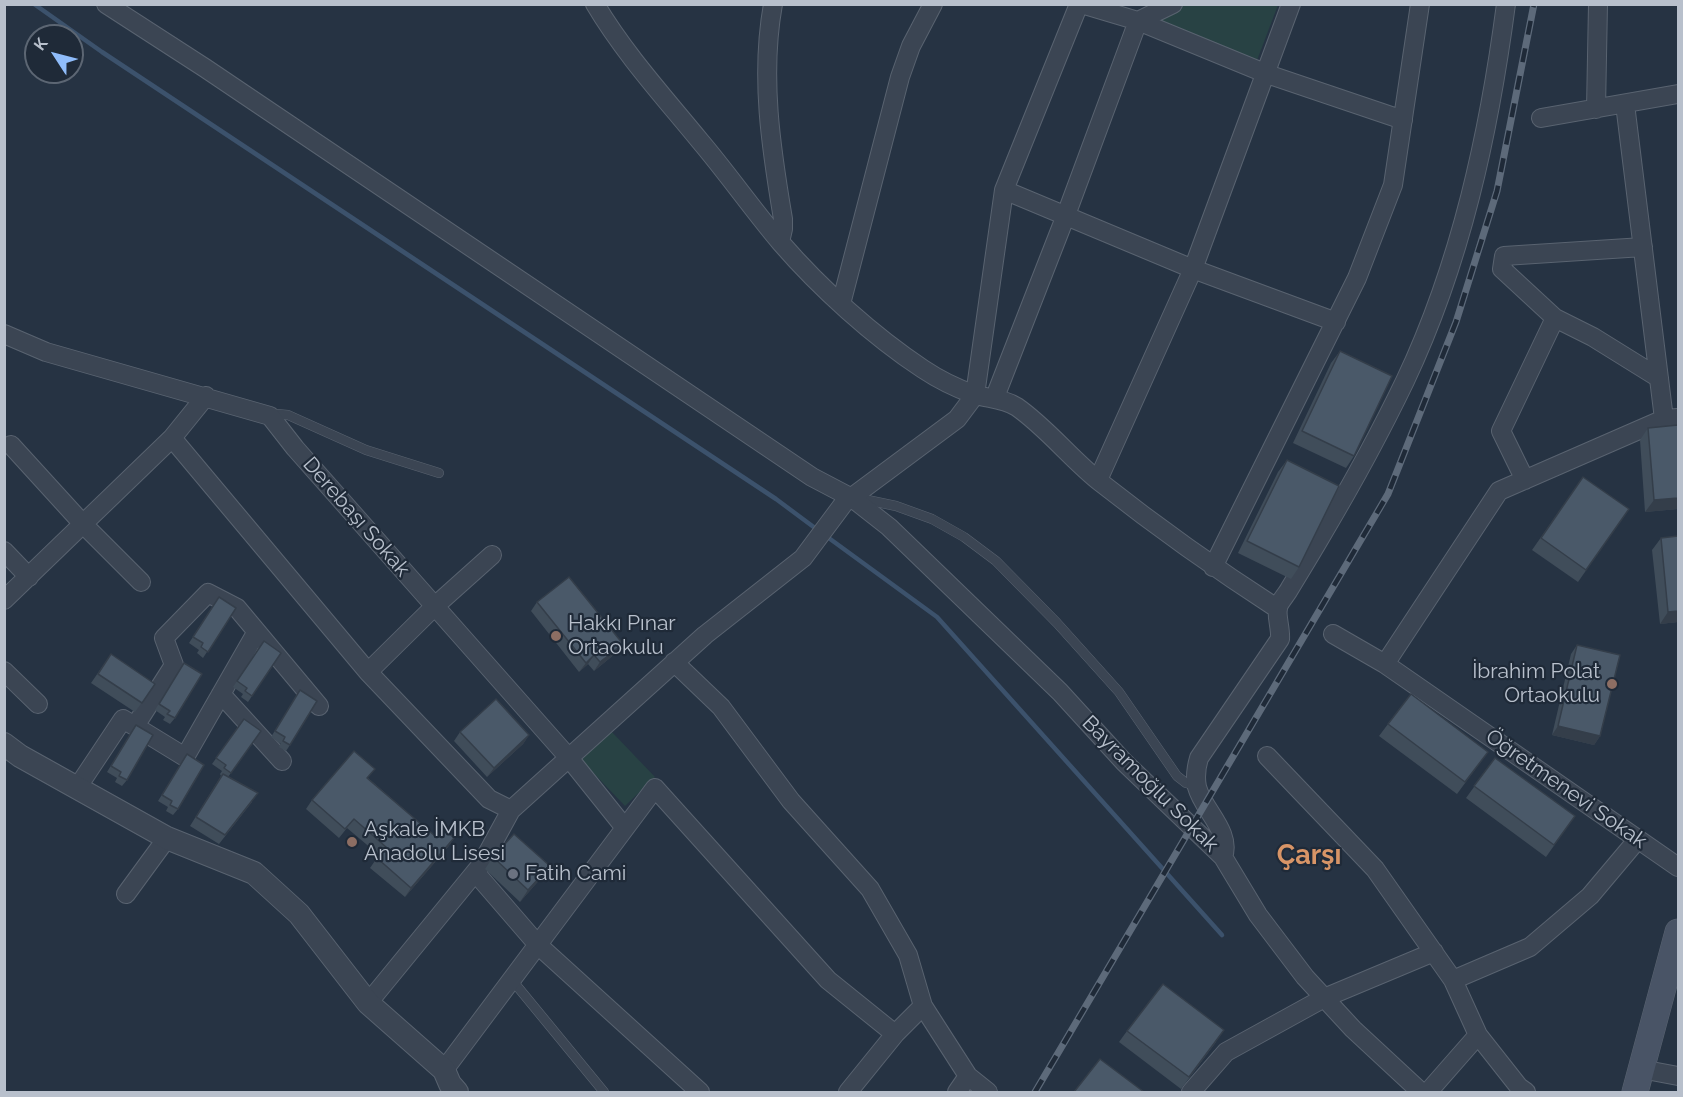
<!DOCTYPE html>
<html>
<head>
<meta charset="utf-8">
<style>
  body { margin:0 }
  #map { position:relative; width:1683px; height:1097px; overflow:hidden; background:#263343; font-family:Raleway,sans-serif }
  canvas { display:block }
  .frame { position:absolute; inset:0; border:6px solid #b8c0cc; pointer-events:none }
  .north { position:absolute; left:24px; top:24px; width:60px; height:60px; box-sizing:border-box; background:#1f2a38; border:2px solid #5c6673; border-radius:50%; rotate:306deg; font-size:16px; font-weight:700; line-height:24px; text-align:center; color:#b8c0cc }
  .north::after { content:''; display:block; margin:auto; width:21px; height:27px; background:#8fbcfa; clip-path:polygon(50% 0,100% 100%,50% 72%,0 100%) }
</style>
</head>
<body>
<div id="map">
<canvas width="1683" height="1097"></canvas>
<div class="frame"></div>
<div class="north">K</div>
</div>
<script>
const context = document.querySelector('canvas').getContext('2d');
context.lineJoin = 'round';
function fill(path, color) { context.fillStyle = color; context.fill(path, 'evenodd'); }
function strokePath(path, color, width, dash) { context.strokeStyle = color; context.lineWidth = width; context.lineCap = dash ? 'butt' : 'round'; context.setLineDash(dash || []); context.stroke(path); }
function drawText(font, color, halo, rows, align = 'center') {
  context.font = font + ' Raleway,sans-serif'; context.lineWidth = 4.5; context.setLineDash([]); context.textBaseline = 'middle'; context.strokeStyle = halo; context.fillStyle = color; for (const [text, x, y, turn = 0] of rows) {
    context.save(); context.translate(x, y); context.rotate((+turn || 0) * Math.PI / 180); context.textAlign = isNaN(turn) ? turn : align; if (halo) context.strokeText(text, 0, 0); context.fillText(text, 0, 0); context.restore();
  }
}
const green = new Path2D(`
  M1182,5H1278L1256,63L1158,23V16Z
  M611,731L655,777L625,806L581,760Z`);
const stream = new Path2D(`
  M34,4L102,52L776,499L819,531
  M826,536L937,617L1222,935`);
const service = new Path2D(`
  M270,416L277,414L288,415L366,450L439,473
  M858,498L896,506L932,519L964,537L996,561L1057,623L1119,692L1177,776L1186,783L1197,786
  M512,980L604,1092`);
const minor = new Path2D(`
  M106,4L205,68L812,477L852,498L889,527L1060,692L1124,762L1223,857L1258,915L1305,977L1353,1029L1421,1092
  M595,4C624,53 664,97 700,141C728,174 753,210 781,243C820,288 873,336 923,369C938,379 956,388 973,394C988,399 1003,398 1017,407C1047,428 1071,459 1100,482C1157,527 1216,569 1278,609
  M773,4C760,76 771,148 783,219V229L780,242
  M1081,4L1138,21L1267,74L1403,120
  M1625,104L1664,419
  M1596,109L1598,4
  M1541,118L1678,94
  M1004,190L1193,269L1336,322
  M841,304L900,77L911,46L933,4
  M1555,318L1593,337L1659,378
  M4,334L46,352L270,416L295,448L569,758L625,828
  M995,397L1066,215L1138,21L1173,4
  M172,438L368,672L489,799L511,810
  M11,445L83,524L141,582
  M1098,480L1193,269L1291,4
  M1525,480L1501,431L1555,318L1502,269L1504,256L1643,247
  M4,551L29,577
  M1213,567L1357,278L1393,185L1420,4
  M4,600L172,438L206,396
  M1333,634L1385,664L1678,867
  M674,662L721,707L791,801L870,889L908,955L923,1006L895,1034
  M1385,664L1499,491L1664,419L1678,418
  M4,671L38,704
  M368,672L435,606L492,555
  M221,694L282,761
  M135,726L174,665L164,638L208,593L237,608L319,706
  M1267,756L1375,869L1453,980L1478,1035L1519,1087L1526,1092
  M77,788L123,719L185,757L256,633
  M1223,857C1232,832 1203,810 1197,787C1195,777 1196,768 1199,758L1280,639C1281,629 1276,616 1278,607C1280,601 1287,594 1290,588C1301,570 1312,552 1323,533C1352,484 1380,433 1405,381C1461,263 1489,133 1506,4
  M475,872L538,945L700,1092
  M126,894L167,838
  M1453,980L1530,947L1590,896L1638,839
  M368,1003L481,865L511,810L705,635L803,558L844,503L957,419L975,395L1004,190L1079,4
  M923,1006L968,1076L988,1092
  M1641,1069L1678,1076
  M444,1070L655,788L828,980L895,1034L848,1092
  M957,1092L968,1076
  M1191,1092L1226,1052L1324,998L1434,952
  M1428,1092L1478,1035`);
const tertiary = new Path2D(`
  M4,744L20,756L167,838L254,873L299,914L368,1003L444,1070L450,1084L457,1092`);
const secondary = new Path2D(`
  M1635,1092L1678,932`);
const rail = new Path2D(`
  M1035,1092L1388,494L1456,322L1497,191L1534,4`);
const wall = new Path2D(`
  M1340,351L1354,456L1346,468L1293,443L1331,363Z
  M1648,428L1678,509L1645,512L1640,440Z
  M1287,460L1299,567L1291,579L1238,553L1278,472Z
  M1583,477L1629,509L1578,582L1532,550Z
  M1678,536V622L1660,624L1652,550L1661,538Z
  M219,597L236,608L203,658L197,653L199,650L189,643Z
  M537,602L616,653L594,671L588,664L579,672L531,611Z
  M264,641L281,653L248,702L241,697L243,694L233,687Z
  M1577,645L1600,736L1594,745L1552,735L1571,654Z
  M111,654L155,684L135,712L91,683Z
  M184,663L175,718L170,724L163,720L165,717L155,710Z
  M300,690L290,745L286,751L279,747L281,744L271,737Z
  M244,719L261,731L228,777L252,802L219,844L190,826L221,776L220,774L222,771L212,764Z
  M1388,724L1488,752L1457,794L1379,736Z
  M136,725L127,780L122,786L115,782L117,778L107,772Z
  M460,732L529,735L523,744L487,777L454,741Z
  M187,754L178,809L173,815L166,811L168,807L158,801Z
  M1495,758L1575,816L1546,857L1466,798Z
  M368,778L435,836L454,838L448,847L405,897L370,868L379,855L347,828L339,838L306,809L312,800Z
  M493,857L550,866L541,878L520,902L485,869Z
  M1127,1031L1216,1042L1181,1089L1119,1042Z`);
const shadedWall = new Path2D(`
  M1678,498V509L1645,512L1654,500Z
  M1678,611V622L1660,624L1668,612Z
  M623,644L616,653L594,671L600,662Z
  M594,655L588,664L579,672L586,663Z
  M1558,726L1600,736L1594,745L1552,735Z
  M529,735L523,744L487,777L494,768Z
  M454,838L448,847L405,897L411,888Z
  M550,866L541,878L520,902L528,890Z`);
const building = new Path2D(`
  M1340,351L1392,376L1354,456L1302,431Z
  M1678,425V498L1654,500L1648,428Z
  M1287,460L1339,486L1299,567L1247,541Z
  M1583,477L1629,509L1586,570L1541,538Z
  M1678,536V611L1668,612L1661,538Z
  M569,577L623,644L600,662L594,655L586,663L537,602Z
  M219,597L236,608L208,652L201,647L203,643L193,637Z
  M264,641L281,653L252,696L245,691L247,688L237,681Z
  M1577,645L1620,655L1600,736L1558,726Z
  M111,654L155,684L142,703L98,674Z
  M184,663L202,674L175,718L167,714L170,711L159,704Z
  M300,690L317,701L290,745L283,741L285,737L275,731Z
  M1411,694L1488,752L1465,782L1388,724Z
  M496,699L529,735L494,768L460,732Z
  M244,719L261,731L231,773L224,768L226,765L216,758Z
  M136,725L153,735L127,780L119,776L121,772L111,766Z
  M354,751L375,769L367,778L435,836L443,828L454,838L411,888L377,858L386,847L354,819L345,829L312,800Z
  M187,754L204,765L178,809L170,805L172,801L162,795Z
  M1495,758L1575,816L1554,845L1474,786Z
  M223,774L258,793L225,835L196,817Z
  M514,834L550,866L528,890L493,857Z
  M1163,984L1224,1030L1189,1077L1127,1031Z
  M1100,1059L1144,1092H1074Z`);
const markers = [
  [556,636,6,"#8d6e63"],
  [1612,684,6,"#8d6e63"],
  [352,842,6,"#8d6e63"],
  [513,874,6,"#6b7280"]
];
const streetNames = [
  ["Derebaşı Sokak",356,517,49],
  ["Bayramoğlu Sokak",1150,784,45],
  ["Öğretmenevi Sokak",1566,789,35]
];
const poiNames = [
  ["Hakkı Pınar",568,624],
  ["Ortaokulu",568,648],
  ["İbrahim Polat",1600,672,"right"],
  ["Ortaokulu",1600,696,"right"],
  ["Aşkale İMKB",364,830],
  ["Anadolu Lisesi",364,854],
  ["Fatih Cami",525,874]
];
const districtNames = [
  ["Çarşı",1309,856]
];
fill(green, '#284244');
strokePath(stream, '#3c526c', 4.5);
strokePath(service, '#596370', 10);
strokePath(minor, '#596370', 20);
strokePath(tertiary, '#596370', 24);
strokePath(secondary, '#596370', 27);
strokePath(service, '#3b4553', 9);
strokePath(minor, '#3b4553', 18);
strokePath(tertiary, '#3b4553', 22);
strokePath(secondary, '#495466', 26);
strokePath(rail, '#5d6a7a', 7);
strokePath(rail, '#1f2a38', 4.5, [14]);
fill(wall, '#404d5a');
fill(shadedWall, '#343e4a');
fill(building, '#4a5969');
strokePath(building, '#343e4a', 1.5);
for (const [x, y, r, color] of markers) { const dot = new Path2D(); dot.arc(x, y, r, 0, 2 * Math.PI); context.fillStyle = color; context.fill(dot); strokePath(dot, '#1f2a38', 2); }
drawText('21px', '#b8c0cc', '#1f2a38', streetNames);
drawText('21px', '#b8c0cc', '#1f2a38', poiNames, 'left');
drawText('bold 27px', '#d89567', '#1f2a38', districtNames);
</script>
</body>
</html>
